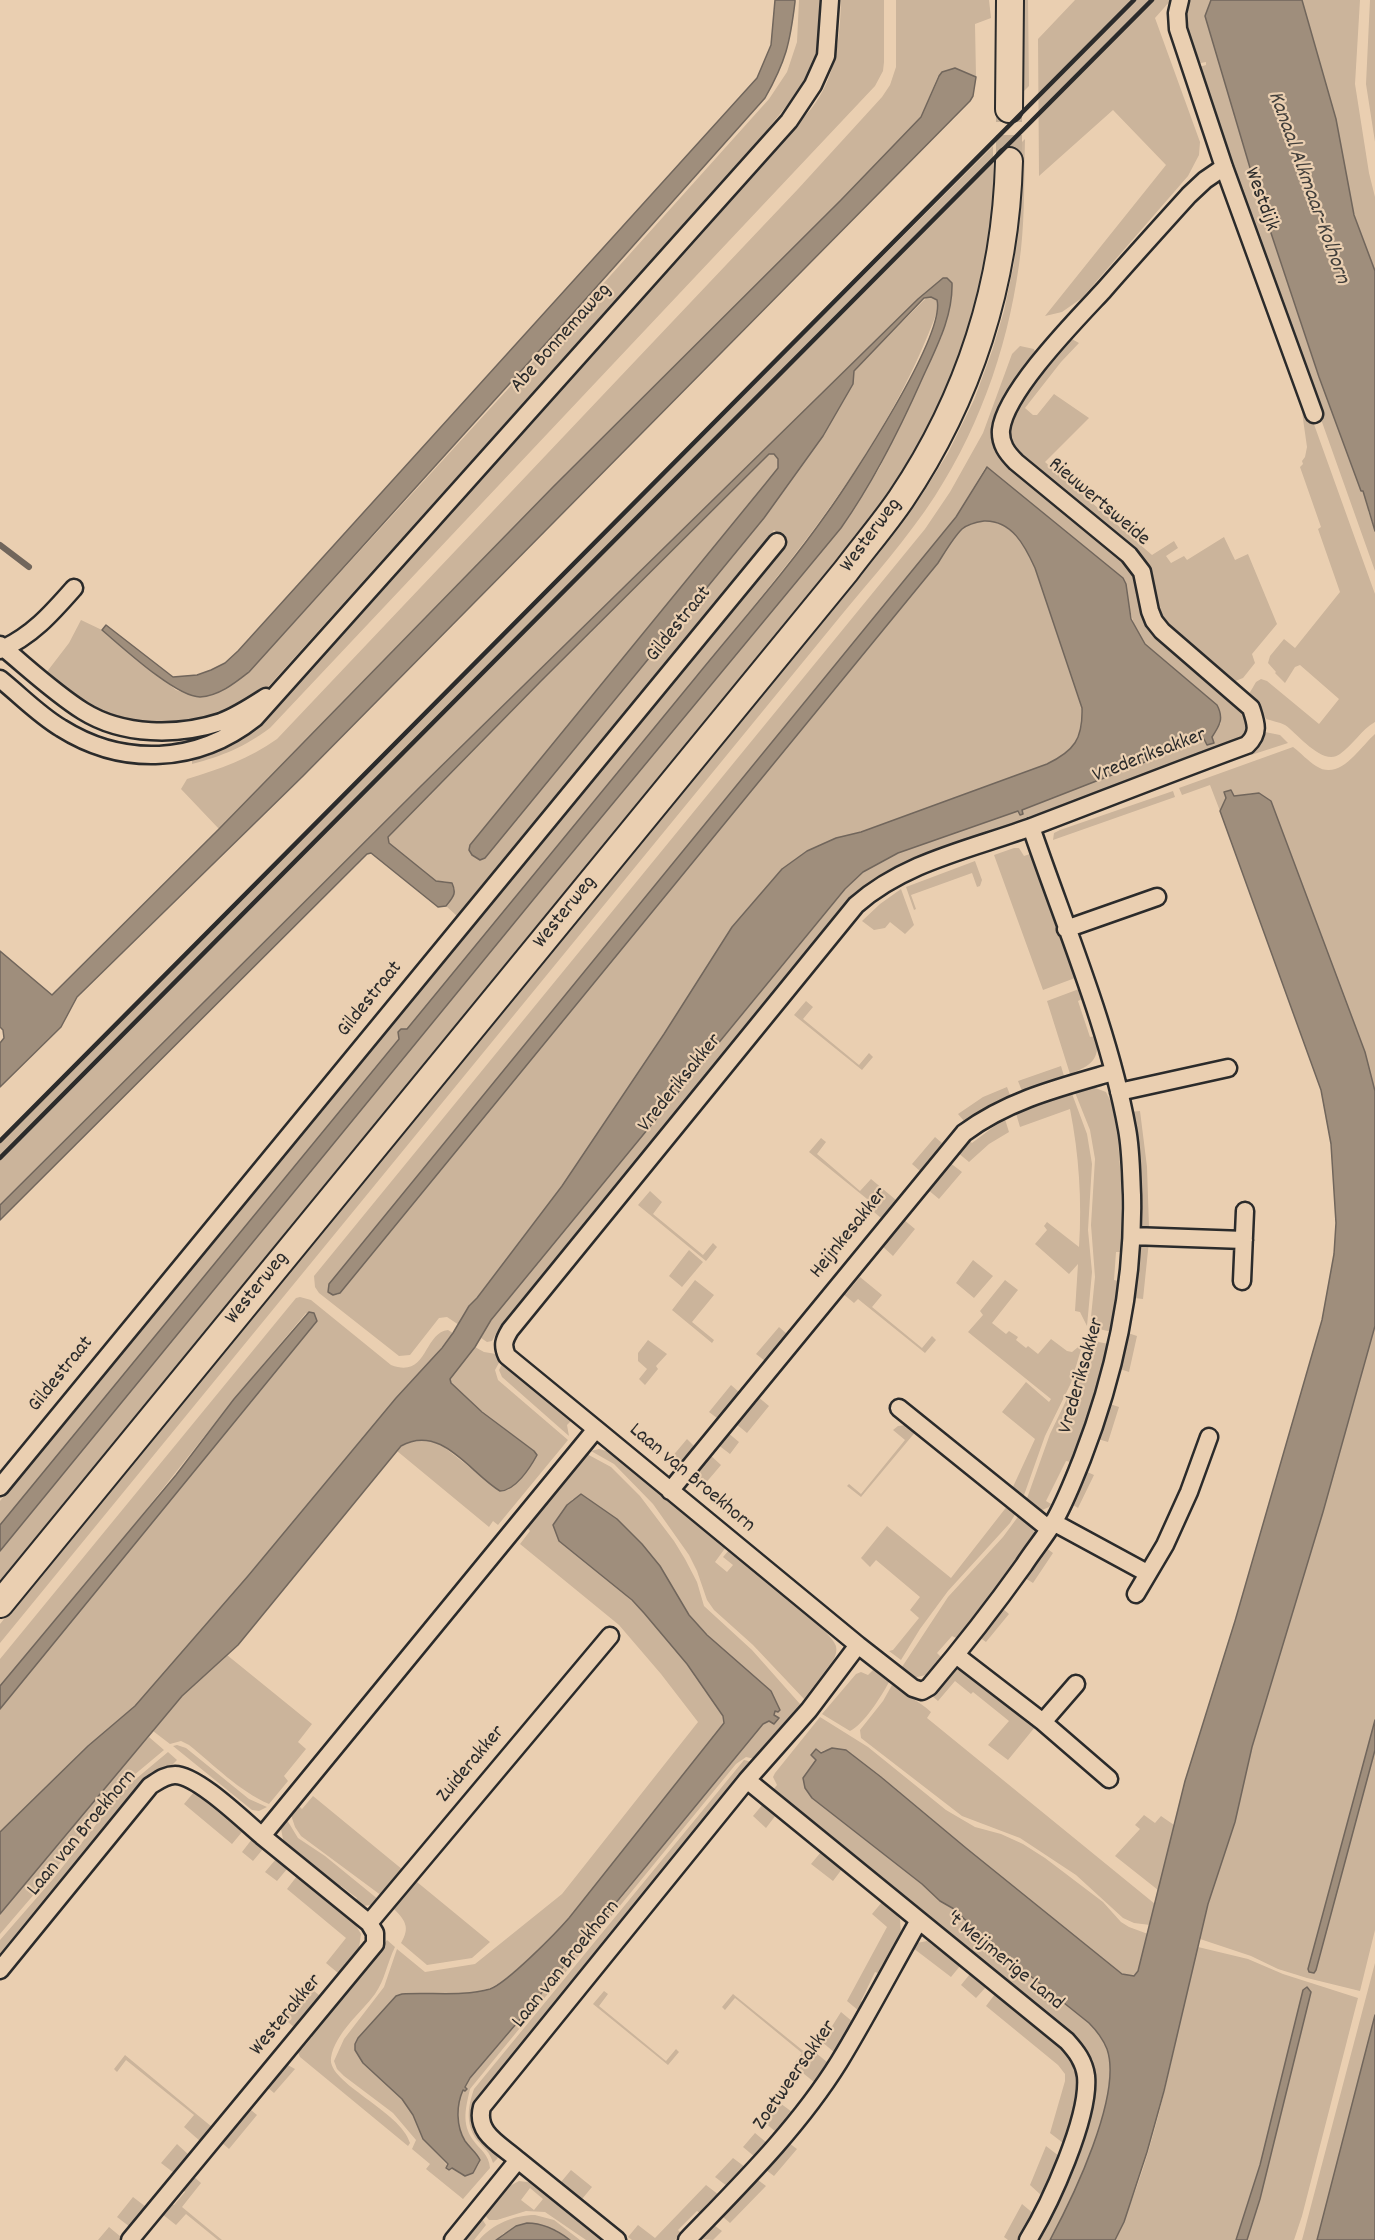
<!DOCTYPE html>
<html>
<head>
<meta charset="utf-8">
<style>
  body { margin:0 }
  canvas { display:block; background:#eacfb1 }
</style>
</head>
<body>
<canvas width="1375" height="2240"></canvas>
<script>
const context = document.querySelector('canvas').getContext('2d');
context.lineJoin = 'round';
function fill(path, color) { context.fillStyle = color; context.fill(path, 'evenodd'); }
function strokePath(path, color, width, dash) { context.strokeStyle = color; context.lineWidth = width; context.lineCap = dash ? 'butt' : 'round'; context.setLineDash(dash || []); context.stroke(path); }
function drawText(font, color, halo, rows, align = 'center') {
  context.font = font + ' Dekko,sans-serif'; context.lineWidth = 4.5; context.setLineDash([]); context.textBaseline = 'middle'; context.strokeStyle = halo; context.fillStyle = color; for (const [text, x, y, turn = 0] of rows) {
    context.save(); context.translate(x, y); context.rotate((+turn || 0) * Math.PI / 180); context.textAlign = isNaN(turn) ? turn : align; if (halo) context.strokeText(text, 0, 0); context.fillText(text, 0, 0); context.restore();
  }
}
const green = new Path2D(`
  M799,0H820L818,43L815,59L810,70L802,87L753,147L268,687C252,699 233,715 213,720C187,726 141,727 116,717C90,707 68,689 46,673L69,643L81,620L102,630L176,690L198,697L216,694L249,672L540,354L769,99L787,72L797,42Z
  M841,0H884V62L883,71L875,86L270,728C244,747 223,756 192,764V756L214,749L256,728L696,241L811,109C836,77 840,39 841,0Z
  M896,0H989L991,18L975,24L976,77L955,68L938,76L921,117L841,200L553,487L219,829L181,789L187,779C220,769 249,759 277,739L798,189L882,97L890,85L896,67Z
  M1019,0H1028L1029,86L1022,93Z
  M1075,0H1171L1155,18L1200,142L1199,155L1188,176L1082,298L1062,312L1045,316L1166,165L1113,110L1039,176L1038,39Z
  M1185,0H1211L1205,16L1256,187L1370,511H1368L1375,531V571L1196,68L1206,65V62L1195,64L1186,38Z
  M1302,0H1360L1355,84L1369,173L1375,197V271L1354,215L1336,119Z
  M1370,0H1375V142L1366,84Z
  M1025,139C1024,175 1025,213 1021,249C1011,337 983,421 935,496C907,539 872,578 839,618L0,1643V1624L750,708L923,493L948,453L974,400L992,351L1004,311L1014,263L1019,202L1021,143Z
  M993,146V209L987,260L975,311L950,388L895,483L824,583L536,933L416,1075L0,1587V1551L542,889L841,528L880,467L942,336L943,278L918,299L420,787L0,1205V1140Z
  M928,296L937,300L938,309C887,450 791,560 698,675C601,793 504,911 407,1029L398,1032L399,1038L0,1525V1501L788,541L774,530L457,916L446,906C458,891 459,880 436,881L389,843L388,837L541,681L769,454H774L778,459V468L766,483L470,845L485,858L764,518L823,436L853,384L854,371Z
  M1070,338L1079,343L1061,362L1025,408L1033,415H1037L1054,394L1089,418L1045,462L1152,555L1174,541L1178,548L1166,556L1171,563L1184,556L1187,560L1224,537L1235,560L1248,554L1277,624L1252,654L1255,663L1243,678L1233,682L1166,625L1157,609L1151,573L1012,448C1002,408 1046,366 1070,338Z
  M1020,346L1034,349L1036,355L996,438L1133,568L1144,607L1246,715C1248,731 1244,737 1230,745L909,861L881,874L851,899L499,1328L492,1341L487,1342L481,1338L491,1320L845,890L863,872L898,853L1018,811L1020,814H1023L1021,810L1212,737L1221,723L1217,705L1145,644C1129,622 1130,603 1123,579L987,467L985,468L956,517L328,1287L337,1295L340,1293L938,563C945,552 953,538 962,529C968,524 977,522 984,521C1012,520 1025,546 1035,568L1082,708C1083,739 1074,751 1047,764L861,832L836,838L807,851L732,927L664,1034L562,1186L477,1298L469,1306L459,1325L447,1317L439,1318L410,1355L399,1356L319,1293L315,1287L314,1276L925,529L950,492L983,433L1012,354Z
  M1297,377L1375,594V722C1361,730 1353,745 1340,754C1323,767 1298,734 1285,725C1279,722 1272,721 1266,719L1259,705L1249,694L1256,682L1261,679L1267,681L1319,724L1339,699L1300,665L1295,667L1285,683L1275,673L1276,672L1268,663L1270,656L1284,639L1295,648L1340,592L1318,529L1321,527L1300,467L1303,464L1302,461L1305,457L1307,447Z
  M1265,732L1280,735L1288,743L1251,755Z
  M1375,734V1091L1365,1052L1277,818L1253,793L1226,798L1220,811L1210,785L1182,795L1179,788L1293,747C1301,753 1308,761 1316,766C1340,782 1360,747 1375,734Z
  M1173,791L1175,797L1053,840L1054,833L1060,830Z
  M1014,848H1019L1024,856L1030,854L1075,978L1043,990L994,855Z
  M975,861L982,880L980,886L977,887L972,873L911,895L916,909L914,910L906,887Z
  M901,889L914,925L905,934L890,922L885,928L874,930L862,921L880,904Z
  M1079,989L1082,999L1078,1001L1090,1037L1096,1036C1101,1060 1090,1066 1070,1074L1047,1001Z
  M806,1001L813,1007L803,1019L859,1065L869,1053L873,1057L862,1070L794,1015Z
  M1061,1066L1064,1076L1022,1091L1018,1081Z
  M1090,1086L1106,1092L1112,1104L1118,1139L1121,1181V1252H1116L1114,1280L1119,1281L1112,1332L1090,1327L1095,1277L1091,1225L1095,1159L1090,1130L1074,1090Z
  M1007,1087L1010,1095L989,1105L964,1121L958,1114L983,1097Z
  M1071,1091L1087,1134L1092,1164L1088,1230L1092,1272L1087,1326L1080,1312L1075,1311L1078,1264L1069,1274L1035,1244L1047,1230L1044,1226L1047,1222L1079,1247C1082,1200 1079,1155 1070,1109L1020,1127L1015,1110Z
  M1140,1111L1147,1167L1149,1227L1139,1226L1130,1112Z
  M1004,1116L1009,1132L989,1144L969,1162L957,1152L969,1140L972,1143L996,1125L995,1121Z
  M935,1137L942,1143L920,1171L912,1164Z
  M821,1138L826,1142L817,1154L860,1191L871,1179L896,1200L881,1218L874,1212L877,1207L809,1152Z
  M949,1162L962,1172L939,1199L927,1189Z
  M650,1191L662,1202L653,1214L703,1255L713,1243L717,1247L706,1261L638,1205Z
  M903,1219L915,1229L893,1256L881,1245Z
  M1138,1241H1149L1143,1299L1134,1298Z
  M689,1250L703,1262L682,1287L669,1276Z
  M973,1260L993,1276L974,1298L956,1283Z
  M860,1277L882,1295L872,1307L922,1348L932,1336L936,1340L925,1353L858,1299L854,1303L842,1293L843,1292L846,1294Z
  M695,1280L714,1295L692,1322L714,1340L712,1343L672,1310Z
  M1005,1280L1018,1290L992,1323L1006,1334L1009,1331L1018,1337L1016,1340L1026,1348L1028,1346L1038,1354L1051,1339L1067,1351L1072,1352L1083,1343L1071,1383L1045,1436L1023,1498L1012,1489L1035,1439L1002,1412L1026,1382L1049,1402L1051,1399L968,1332L983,1315L980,1311Z
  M300,1297L311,1300L391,1365C428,1379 423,1333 448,1330L453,1333L423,1370L396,1398L248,1576L135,1706L88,1746L0,1832V1709L317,1321L306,1313L234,1399L122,1540L0,1686V1659L296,1298Z
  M1375,1326V1720L1308,1969L1311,1973L1316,1970L1375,1750V1930L1360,1991L1307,1978L1278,1969L1251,1956L1200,1939L1208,1904L1235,1822L1252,1747L1323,1512Z
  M779,1327L787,1334L765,1361L756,1354Z
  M1128,1333L1137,1336L1129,1372L1120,1369Z
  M648,1340L667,1354L656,1366L658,1369L645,1385L639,1379L647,1369L638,1361V1353Z
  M1088,1340L1109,1344L1095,1397L1071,1462L1066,1461L1046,1501L1051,1504L1049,1507L1040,1511L1026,1501L1050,1434L1077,1378Z
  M475,1347L484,1352L496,1354L500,1361L495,1370L498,1380L568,1440L498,1525L493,1521L489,1527L397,1451C408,1437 425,1439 440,1444L500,1491L508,1490L534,1451L482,1411L451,1383L450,1379Z
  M502,1364L571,1421L567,1425L569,1436L502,1377L499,1370Z
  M731,1385L739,1392L717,1418L709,1412Z
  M757,1396L769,1406L747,1433L735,1423Z
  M1110,1404L1119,1407L1108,1442L1098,1439Z
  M906,1425L917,1430L861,1497L847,1486L849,1484L861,1494L905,1440L893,1430L898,1426Z
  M727,1432L739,1442L730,1454L717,1444Z
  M687,1439L694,1446L679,1465L671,1458Z
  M599,1449L610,1452L726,1547L715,1562L727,1572L733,1565L723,1557L729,1550C747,1565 831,1629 836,1646C837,1650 836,1655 834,1659L804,1699L753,1645L714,1610L707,1600L697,1571L689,1555L653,1504L614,1464L591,1451Z
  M587,1454L611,1467L640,1496L674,1541L685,1559L697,1582L704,1606L752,1650L800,1704L755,1759L746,1757L736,1764L470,2089C466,2107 461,2123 473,2140C480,2150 489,2154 490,2168L463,2199L426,2169L430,2164L412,2149L416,2140L393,2113L344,2076L337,2069L334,2061L344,2039L384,1987L397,1949L425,1972L475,1964L562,1894L698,1722L661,1674L619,1625L520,1544L530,1531L527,1527ZM573,1499L617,1519L660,1566L689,1615L777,1708L769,1721L763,1724C664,1841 572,1964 470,2078L465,2087L467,2088L463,2090C456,2106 455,2126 465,2141C470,2148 477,2153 480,2160C478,2170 471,2173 462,2175L448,2166L423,2139L413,2115L402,2099L378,2075L358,2038L396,1996L402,1994C430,1993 463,1997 490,1988C506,1983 557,1933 569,1918L724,1723V1716L687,1664L644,1613L553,1525Z
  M709,1454L721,1465L704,1485L692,1475Z
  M1085,1471L1094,1475L1078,1508L1070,1503Z
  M1008,1505L1017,1511L1010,1523L948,1591L920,1629L901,1660L889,1651L893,1650L919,1618L910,1610L920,1597L876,1560L870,1567L861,1558L887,1526L951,1578Z
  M1020,1514L1033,1526L1034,1533L1009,1572L956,1638L952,1636L937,1653L941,1657L926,1675L913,1678L900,1670L948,1597L1003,1537Z
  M1045,1547L1053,1553L1033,1583L1025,1578Z
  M1002,1608L1009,1614L986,1642L979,1637Z
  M227,1655L312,1724L298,1742L306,1749L284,1776L288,1781L269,1804C239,1791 214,1765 189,1745L181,1741L170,1744L153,1731L182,1696Z
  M959,1664L1035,1727L1008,1760L988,1745L1009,1721L973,1692L971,1694L955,1681L938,1701L931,1695Z
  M874,1669L889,1682C881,1697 864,1724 850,1731L822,1714L856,1674L861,1672L868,1675Z
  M892,1685C905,1695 919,1701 931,1712L927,1718L1155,1904L1150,1925L1134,1923L1123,1918L1076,1875L1020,1838L962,1816L861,1738L860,1730L883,1701Z
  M820,1717L868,1747L946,1810L975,1827L1001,1834L1023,1844L1045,1858L1103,1902L1121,1922L1129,1927L1148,1934L1138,1971L1134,1976L1122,1974L966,1848L882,1777L846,1750H825L811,1756L816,1760L810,1768L922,1884L940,1901L954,1909L988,1942L1089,2023C1096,2030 1103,2039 1107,2049C1123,2095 1072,2199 1050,2240H1040L1059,2204L1077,2159L1097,2082L1093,2060L1080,2042L773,1790L777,1785L773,1777L775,1773Z
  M149,1737L164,1750L121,1786L54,1871L0,1934V1914L106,1785Z
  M177,1745L186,1748L249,1799L267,1807L259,1811L252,1810L173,1746Z
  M168,1752L177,1760L170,1767L150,1776L0,1957V1940L53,1879L125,1788Z
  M744,1760L752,1762L478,2096C460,2132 489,2133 498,2158L493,2163C490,2152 484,2148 477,2140C465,2124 468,2106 474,2089Z
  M194,1792L242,1832L232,1844L184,1804Z
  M313,1796L403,1870L382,1896L301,1836L295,1827L291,1815L299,1806L302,1809Z
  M763,1804L776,1815L766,1828L753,1816Z
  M1144,1815L1155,1823L1161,1816L1174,1825L1158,1890L1115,1856L1140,1829L1135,1825Z
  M287,1820L298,1838L325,1856L379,1900L372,1905L363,1906L354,1902L357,1898L341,1886L338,1889L284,1844L281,1829Z
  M252,1839L263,1849L253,1861L242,1852Z
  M821,1852L842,1869L833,1881L811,1864Z
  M276,1859L287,1869L277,1881L265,1872Z
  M297,1876L355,1924L361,1934L359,1948L338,1973L326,1963L346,1938L287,1889Z
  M417,1882L490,1942L472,1958L427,1965L401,1943C410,1928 406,1921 394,1909Z
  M882,1902L900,1919L901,1935L880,1974L875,1972L861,2001L863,2003L859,2011L847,2001L887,1927L872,1914Z
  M387,1940L395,1947C387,1963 385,1980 375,1994C361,2013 335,2033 331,2058C327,2083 401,2111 410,2143L408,2146L300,2057L297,2050L299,2047L302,2049L312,2037L310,2034Z
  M927,1941L960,1966L951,1977L913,1948L917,1943Z
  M1198,1947L1248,1959L1283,1974L1358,1998L1302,2216L1294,2240H1247L1260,2199L1311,1992L1310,1989L1303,1990L1260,2165L1236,2240H1115C1158,2150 1173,2044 1198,1947Z
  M1375,1963V2015L1317,2240H1302Z
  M970,1974L986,1987L976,1998L961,1985Z
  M307,1985L320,1996L294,2027L282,2017Z
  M604,1991L608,1994L599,2006L666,2061L676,2049L679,2052L668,2065L593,2004Z
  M733,1994L812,2058L816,2053L827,2062L814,2082L793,2065L802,2053L735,1998L725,2010L722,2007Z
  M995,1994L1071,2057C1088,2081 1071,2118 1063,2143L1050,2133L1065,2081V2074L1058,2065L986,2006Z
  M841,2012L853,2022L834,2052L822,2042Z
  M125,2055L212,2127L200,2141L184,2127L194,2115L126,2060L117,2072L114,2069Z
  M286,2064L295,2069L274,2093L267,2087Z
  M780,2103L792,2112L776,2132L764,2122Z
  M251,2110L257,2115L229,2149L221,2142L239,2120L241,2122Z
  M755,2133L767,2143L755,2157L743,2147Z
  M789,2143L797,2149L774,2176L766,2170Z
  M177,2144L189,2155L174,2173L161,2163Z
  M1046,2146L1059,2156L1042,2196L1030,2185Z
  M733,2158L745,2167L727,2186L715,2177Z
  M571,2170L592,2187L582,2199L561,2182Z
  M193,2176L201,2183L182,2207L222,2240H218L186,2214L176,2225L162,2214L170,2203L174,2205L185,2192L182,2189Z
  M758,2180L766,2186L730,2223L722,2216Z
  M519,2181L534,2183L605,2240H586L545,2212L526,2211L497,2220H489L485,2215L508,2187ZM530,2188L543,2199L534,2210L521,2200Z
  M706,2185L719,2195L701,2214L697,2211L678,2230L681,2233L675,2240H632L628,2237L638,2225L655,2238Z
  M133,2197L146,2207L130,2227L117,2217Z
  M1022,2204L1034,2214L1019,2240H1008L1004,2237Z
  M535,2215L554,2220L580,2240H570L556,2230L504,2233L496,2240H479C493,2224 514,2215 535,2215Z
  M482,2219L486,2225L474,2240H464Z
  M714,2225L722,2231L713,2240L700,2239Z
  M109,2227L121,2237L119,2240H98Z`);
const water = new Path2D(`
  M775,0H795V2C790,43 786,61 765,98L558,330L249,672C235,683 219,696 200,697C176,697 122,647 102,630L106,625L173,677L197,675L211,670L225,663L238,651L757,78L771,45Z
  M1211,0H1302L1336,119L1354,215L1375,271V531L1363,491H1361L1319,377L1256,188L1205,16Z
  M955,68L976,77L973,96L970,101L303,776L77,997L61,1027L0,1087V1043L4,1038L3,1030L0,1027V951L52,995L219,829L553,487L841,200L921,117L939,76L942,72Z
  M943,278H947L952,283C953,317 936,348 922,379C899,431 874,481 841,528L542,889L0,1551V1525L399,1039L398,1032L401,1029H407C503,911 600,795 696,677C740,623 787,570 827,513C851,480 946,335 937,300L931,297L924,298L854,371L853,384L823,436L764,518L485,858L480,860L472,855L469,850L470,845L766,483L778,468V459L774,454H769L541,681L388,837L389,843L436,881L452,883C457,894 453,897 446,906L438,907L371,853L367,854L0,1220V1205L420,787L918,299Z
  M987,467L1123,578L1126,584L1131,619L1145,644L1217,705C1224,718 1220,725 1212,737L1214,743L1207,745L1204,739L1022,810L1023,814L1020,815L1018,811L898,853L863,872L845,889L491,1320L475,1347L450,1379L451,1383L482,1412L534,1451L537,1455C530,1468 515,1491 500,1491C470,1473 441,1423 401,1446L238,1645L182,1696L0,1914V1832L88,1746L135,1706L248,1576L396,1398L442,1348L453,1333L469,1306L477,1298L562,1186L664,1034L732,927L782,869L807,851L836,838L861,832L1047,764C1074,751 1083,739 1082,708L1035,568C1025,546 1012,520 984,521C977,522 968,524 962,529C953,538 945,552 938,563L340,1293L333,1295L328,1292L329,1284L956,517Z
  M1231,790L1234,796L1259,793L1271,801L1365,1052L1375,1091V1326L1323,1512L1252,1747L1235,1822L1208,1904L1164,2091L1147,2152L1124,2222L1115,2240H1050C1072,2199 1123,2095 1107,2049C1103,2039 1096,2030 1089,2023L988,1942L954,1909L940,1901L922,1884L812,1798L805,1788L803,1778L816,1760L811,1755L816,1749L821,1753L832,1748L846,1750L881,1777L966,1848L1122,1974L1134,1976L1138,1971L1185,1781L1235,1621L1322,1320L1334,1254L1336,1223L1331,1144L1321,1090L1220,811L1226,798L1224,792Z
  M309,1312L314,1313L317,1321L0,1709V1686L176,1475L234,1399Z
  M581,1494L617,1519L642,1544L660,1566L689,1615L707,1635L771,1691L780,1710L778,1712L775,1711L774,1715L779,1718L774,1724L769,1721L763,1724L522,2017L470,2078L465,2087L467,2089L465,2091L463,2090C456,2106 456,2126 465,2141C470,2148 477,2153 480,2160L473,2173L465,2176L452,2168L449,2170L446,2168L448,2164L423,2139L413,2115L402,2099L363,2063L355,2050V2044L358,2038L396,1996L402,1994C430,1992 463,1997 490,1989C507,1983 556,1933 569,1918L724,1723L723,1716L687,1664L644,1613L632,1600L559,1541L553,1525L567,1505Z
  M1375,1720V1750L1316,1970L1314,1973L1309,1972L1308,1969Z
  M1307,1987L1311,1992L1260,2199L1247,2240H1236L1260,2165L1303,1990Z
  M1375,2015V2240H1317Z
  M527,2223C544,2223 557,2230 570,2240H496L516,2226Z`);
const stream = new Path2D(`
  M0,545L29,567`);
const primaryTunnel = new Path2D(`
  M1009,161V109`);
const minor = new Path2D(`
  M1180,0L1177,13L1178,29L1224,167L1314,414
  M0,645C27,667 53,692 83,711C123,736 178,736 221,722C237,716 252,706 266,697
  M0,650C32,636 52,613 74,588
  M0,679C20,695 39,715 61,728C123,767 197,764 255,718L789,121L813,85L826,56L830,0
  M1066,929L1157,897
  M1119,1092L1228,1068
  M1132,1236L1244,1240
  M1242,1281L1245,1211
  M899,1408L1049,1529
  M596,1429L507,1356C502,1345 504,1340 510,1330L856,905C906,861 972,849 1034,826C1105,799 1176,771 1247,745C1260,733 1256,723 1251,708L1162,631L1154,621L1150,611L1142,572L1129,555L1016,462C1007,453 1000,444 1001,430C1005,392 1076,320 1103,291C1131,259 1160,227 1189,195L1205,180L1224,167
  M0,1487L777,542
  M670,1491L964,1133C1008,1100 1061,1087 1113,1072
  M1053,1522L1147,1573
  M1136,1594L1165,1545L1189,1492L1209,1437
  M858,1645L913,1688L922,1691L929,1687C962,1648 994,1607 1024,1565C1033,1551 1044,1538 1053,1523C1065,1503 1073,1481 1082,1459C1115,1374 1134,1286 1132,1195C1131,1173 1131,1150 1127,1129C1109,1029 1064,924 1031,827
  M956,1655L1043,1722L1109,1779
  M1043,1722L1076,1684
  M747,1780L1067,2041C1076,2051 1084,2061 1086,2076C1090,2117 1050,2204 1028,2240
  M369,1923L610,1636
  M0,1970L150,1786C158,1781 165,1775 175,1775C197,1775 243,1820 262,1836L596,1429L858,1645L809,1710L747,1780L482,2107C475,2133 500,2144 518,2160L453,2240
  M518,2160L617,2240
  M130,2240L375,1944V1933L369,1923L262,1836
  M687,2240C741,2184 798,2128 839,2062C867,2016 892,1968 918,1922`);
const primary = new Path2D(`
  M1009,109L1010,0
  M0,1604L846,571C864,547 884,524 901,499C969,398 1006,283 1009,161`);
const rail = new Path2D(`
  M0,1141L1134,0
  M0,1158L1152,0`);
const streetNames = [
  ["Westdijk",1260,200,70],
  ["Abe Bonnemaweg",562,339,-48],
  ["Rieuwertsweide",1098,503,40],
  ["Westerweg",872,536,-53],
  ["Gildestraat",680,625,-51],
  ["Vrederiksakker",1150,757,-21],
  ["Westerweg",566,913,-51],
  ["Gildestraat",371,1000,-51],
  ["Vrederiksakker",681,1084,-51],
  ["Heijnkesakker",850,1234,-51],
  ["Westerweg",258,1289,-51],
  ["Gildestraat",62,1375,-51],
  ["Vrederiksakker",1083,1376,-74],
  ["Laan van Broekhorn",691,1479,40],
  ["Zuiderakker",472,1765,-50],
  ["Laan van Broekhorn",83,1834,-50],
  ["'t Meijmerige Land",1004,1962,39],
  ["Laan van Broekhorn",567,1965,-51],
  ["Westerakker",287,2016,-50],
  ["Zoetweersakker",796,2076,-55]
];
const waterNames = [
  ["Kanaal Alkmaar-Kolhorn",1307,188,70]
];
fill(green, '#cbb49b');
fill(water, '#9f8e7c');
strokePath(water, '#71665c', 1.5);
strokePath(stream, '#71665c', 6);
strokePath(primaryTunnel, '#c4ae96', 26, [26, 13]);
strokePath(minor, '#2b2b2b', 21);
strokePath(primary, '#2b2b2b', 30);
strokePath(minor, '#eacfb1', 16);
strokePath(primary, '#eacfb1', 26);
strokePath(rail, '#2b2b2b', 4.5);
drawText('21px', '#2b2b2b', '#eacfb1', streetNames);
drawText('italic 22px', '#423f3b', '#eacfb1', waterNames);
</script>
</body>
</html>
